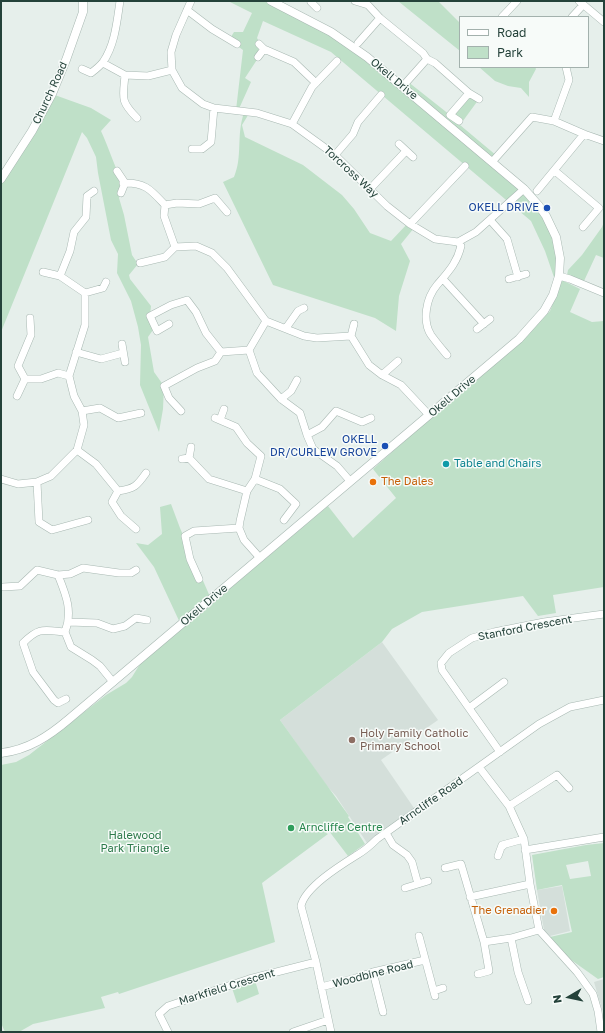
<!DOCTYPE html>
<html>
<head>
<meta charset="utf-8">
<style>
  body { margin:0 }
  #map { position:relative; width:605px; height:1033px; overflow:hidden; background:#e6efeb; font-family:"Golos Text",sans-serif }
  canvas { display:block }
  .frame { position:absolute; inset:0; border:2px solid #24423a; pointer-events:none }
  .legend { position:absolute; left:459px; top:16px; width:130px; height:52px; box-sizing:border-box; background:#f7fbf9; border:1px solid #a3b1ad; margin:0; padding:5px 7px; list-style:none; font-size:12px; color:#24423a }
  .legend li { display:flex; align-items:center; gap:8px; height:20px }
  .legend b { width:20px; border:1px solid #a3b1ad }
  .north { position:absolute; left:549px; top:977px; width:40px; height:40px; -webkit-text-stroke:3px #f7fbf9; paint-order:stroke; rotate:261deg; font-size:11px; font-weight:700; line-height:16px; text-align:center; color:#24423a }
  .north::after { content:''; display:block; margin:auto; width:14px; height:18px; background:#24423a; clip-path:polygon(50% 0,100% 100%,50% 72%,0 100%) }
</style>
</head>
<body>
<div id="map">
<canvas width="605" height="1033"></canvas>
<div class="frame"></div>
<ul class="legend">
<li><b style="height:5px;background:#fff"></b>Road</li>
<li><b style="height:11px;background:#bfe0c8"></b>Park</li>
</ul>
<div class="north">N</div>
</div>
<script>
const context = document.querySelector('canvas').getContext('2d');
context.lineJoin = 'round';
function fill(path, color) { context.fillStyle = color; context.fill(path, 'evenodd'); }
function strokePath(path, color, width, dash) { context.strokeStyle = color; context.lineWidth = width; context.lineCap = dash ? 'butt' : 'round'; context.setLineDash(dash || []); context.stroke(path); }
function drawText(font, color, halo, rows, align = 'center') {
  context.font = font + ' "Golos Text",sans-serif'; context.lineWidth = 3; context.setLineDash([]); context.textBaseline = 'middle'; context.strokeStyle = halo; context.fillStyle = color; for (const [text, x, y, turn = 0] of rows) {
    context.save(); context.translate(x, y); context.rotate((+turn || 0) * Math.PI / 180); context.textAlign = isNaN(turn) ? turn : align; if (halo) context.strokeText(text, 0, 0); context.fillText(text, 0, 0); context.restore();
  }
}
const built = new Path2D(`
  M382,642L438,720L381,760L414,808L367,843L336,796L326,785L280,720Z
  M562,886L570,931L550,936L544,930L537,890Z
  M604,979V1016L594,982Z`);
const green = new Path2D(`
  M228,1H271L331,32L402,86L407,81L450,115L469,93L479,99L460,125L497,156L492,162L546,216L559,248L557,286L545,251L531,221L331,52L263,21L257,38L264,49L245,78L251,82L238,111L236,110L243,50L229,40L234,32H243L252,13Z
  M398,1H438L460,23V51Z
  M479,67H535L536,69L529,82V97L521,88L508,86L495,81Z
  M52,94L91,108L111,120L101,131C109,148 114,166 123,183L119,198L124,215L132,255L138,264L129,275L130,279L151,306L150,316L155,327L148,337L154,372L164,386L163,409L159,432L140,385L141,345L138,327L131,301L117,273L118,254L111,240L98,173L96,157L87,138L82,132L1,332V172Z
  M250,112L242,125L245,137L303,165L342,195L354,209L370,233L391,241L408,223L414,228L401,244L410,261L399,296L396,331L375,318L273,285L223,182L234,177C243,156 236,135 244,113Z
  M604,222V258L596,255L584,281L567,275L568,270L582,255L602,227Z
  M560,279L580,289L570,312L592,322L604,321V587L553,595L556,613L538,616L523,596L422,612L392,629L382,642L280,720L349,816L348,817L365,844L348,856L329,831L326,833L328,834L262,883L275,942L119,994L118,992L101,997L105,1008L33,1024L19,1032H5L1,1023V765L16,762L29,755L106,695L126,683L132,677L140,664L328,506L353,538L396,498L373,469L472,381L530,332L550,311L560,285Z
  M171,504L180,528L211,599L181,625L154,567L136,543L148,545L162,534L160,507Z
  M604,843V977L598,979L567,957L550,937L572,932L562,885L537,890L532,855L586,845ZM588,861L591,876L570,879L566,865Z
  M254,977L259,994L237,1003L231,985Z`);
const minor = new Path2D(`
  M191,1L176,35L171,52L172,70L182,88L203,104L214,108L257,113L292,124L335,155L387,206L410,224L435,239L458,242L476,232L524,189
  M355,1L368,5L380,18L423,53L427,59L403,86
  M579,1L604,22
  M311,2L317,8
  M187,10L212,29L237,44
  M502,17L517,1
  M572,17L583,5
  M358,43L380,18
  M259,44L264,49L294,62L316,83
  M258,57L264,49
  M427,59L435,63L469,93L450,115L459,121
  M103,63L125,75L148,76L172,70
  M82,69L91,73C95,70 100,66 103,62C115,45 117,21 120,1
  M125,75C123,98 120,101 137,118
  M469,93L479,99
  M554,121L569,80L566,67
  M292,124L312,87L337,61
  M399,144L413,157
  M192,149H202L211,142L214,108
  M335,155L353,134L358,122L381,95
  M492,162L532,117L554,121L584,134L604,141
  M117,171L125,183L121,193
  M555,171L599,208L583,227
  M123,183C145,182 151,190 165,205L164,216L175,247
  M370,189L406,151
  M537,191L584,134
  M165,205L177,203L199,204L215,198L227,212
  M490,220L507,239L518,277
  M410,224L465,166
  M140,263L165,257L175,247L196,246L212,253L227,268L266,321L304,336L317,338L351,336L369,365L382,375L401,385L429,415
  M43,272L60,276L85,293
  M60,276L70,251L74,232L86,217L87,196L94,191
  M559,276L570,279L604,293
  M443,279L484,324
  M509,279L526,274
  M85,293L103,288L106,282
  M266,321L249,350L257,373L281,399L300,413L307,435L313,449L337,466L350,481
  M169,324L157,331L150,316L171,305L187,300L196,312L206,333L221,352L249,350
  M286,328L298,311L304,308
  M477,329L490,319
  M351,336L354,324
  M122,344L125,362
  M76,352L101,359L123,353
  M447,355C442,349 436,342 431,335C422,321 426,298 437,285C448,272 457,263 461,246L458,242
  M382,375L398,361
  M25,379L18,366L31,335L30,318
  M17,396L25,379H41L58,373L69,376
  M281,399L291,391L297,380
  M82,411L100,408L118,418L141,413
  M181,411L169,398L164,386L197,368L215,361L221,352
  M215,418L236,427L247,443L261,456L255,479L247,491L240,521L239,528L244,540L260,558
  M220,420L224,409
  M307,435L322,427L336,411L362,422L371,418
  M77,450L96,464L118,491C134,489 137,486 146,473
  M189,458L191,447
  M182,459L189,458L209,479L247,491
  M1,479L18,484L37,482L51,476L77,450L84,425L82,411L74,396L69,376L85,325V293
  M255,479L280,489L296,504L284,520
  M37,482L39,522L52,530L88,520
  M118,491L112,502L121,516L136,529
  M58,575C66,595 73,611 65,632L71,647L92,660L100,666L113,682
  M199,579L190,559L185,536L194,531L239,528
  M3,587L20,586L37,570L58,575L70,574L83,568L119,573H131L136,570
  M69,622L97,623L113,629L125,626L136,618L147,620
  M65,632C43,630 39,627 23,643L33,672L54,700L58,703L66,699
  M469,708L504,682
  M500,752L442,670L441,663L449,653L472,638L494,632L544,622L604,614
  M479,767L509,806L524,839L530,884L539,930L577,972L593,994L598,1011L601,1032
  M509,806L557,775L569,788
  M386,833L393,845L407,855L412,862L418,884
  M503,846L502,845L524,839
  M525,850L604,837
  M498,856L502,845
  M445,868L461,864L484,942L489,971L478,974
  M405,888L428,881
  M470,897L530,884
  M419,936L435,996
  M511,938L518,972L528,1001
  M484,942L511,938L539,930
  M373,972L383,1012
  M321,987L356,978L373,972L425,960
  M434,991L443,988
  M168,1032L159,1014L168,1006L249,979L316,962
  M293,1032L328,1020
  M331,1032L316,962L301,906C305,887 341,865 357,855C364,851 371,845 377,839L539,724L570,707L604,700`);
const tertiary = new Path2D(`
  M1,179L32,131L52,94L66,60L83,12V1
  M1,753C28,750 49,736 69,719L519,339L544,311L553,295L559,276L560,258L556,237L546,216L539,206L524,189L367,57L331,32L271,1`);
const markers = [
  [547,208,4,"#1a4fb4"],
  [385,446,4,"#1a4fb4"],
  [446,464,4,"#0f9aa8"],
  [373,482,4,"#e8710a"],
  [352,740,4,"#8d6e63"],
  [291,828,4,"#2e9e5b"],
  [554,911,4,"#e8710a"]
];
const streetNames = [
  ["Okell Drive",394,79,40],
  ["Church Road",50,93,-65],
  ["Torcross Way",351,172,43],
  ["Okell Drive",452,396,-40],
  ["Okell Drive",204,605,-40],
  ["Stanford Crescent",525,628,-11],
  ["Arncliffe Road",431,801,-35],
  ["Woodbine Road",373,974,-14],
  ["Markfield Crescent",227,987,-17]
];
const transitNames = [
  ["OKELL DRIVE",539,208],
  ["OKELL",377,440],
  ["DR/CURLEW GROVE",377,453]
];
const cultureNames = [
  ["Table and Chairs",454,464]
];
const foodNames = [
  ["The Dales",381,482],
  ["The Grenadier",546,911,"right"]
];
const educationNames = [
  ["Holy Family Catholic",360,734],
  ["Primary School",360,747]
];
const leisureNames = [
  ["Arncliffe Centre",299,828]
];
const parkNames = [
  ["Halewood",135,836],
  ["Park Triangle",135,849]
];
fill(built, '#d4dfda');
fill(green, '#bfe0c8');
strokePath(minor, '#a8b8b2', 8);
strokePath(tertiary, '#a8b8b2', 9);
strokePath(minor, '#fff', 7);
strokePath(tertiary, '#fff', 8);
for (const [x, y, r, color] of markers) { const dot = new Path2D(); dot.arc(x, y, r, 0, 2 * Math.PI); context.fillStyle = color; context.fill(dot); strokePath(dot, '#f7fbf9', 1.5); }
drawText('11px', '#24423a', '#f7fbf9', streetNames);
drawText('11px', '#164399', '#f7fbf9', transitNames, 'right');
drawText('11px', '#0d838f', '#f7fbf9', cultureNames, 'left');
drawText('11px', '#c56008', '#f7fbf9', foodNames, 'left');
drawText('11px', '#785e54', '#f7fbf9', educationNames, 'left');
drawText('11px', '#27864d', '#f7fbf9', leisureNames, 'left');
drawText('11px', '#2d7a4b', '#f7fbf9', parkNames);
</script>
</body>
</html>
